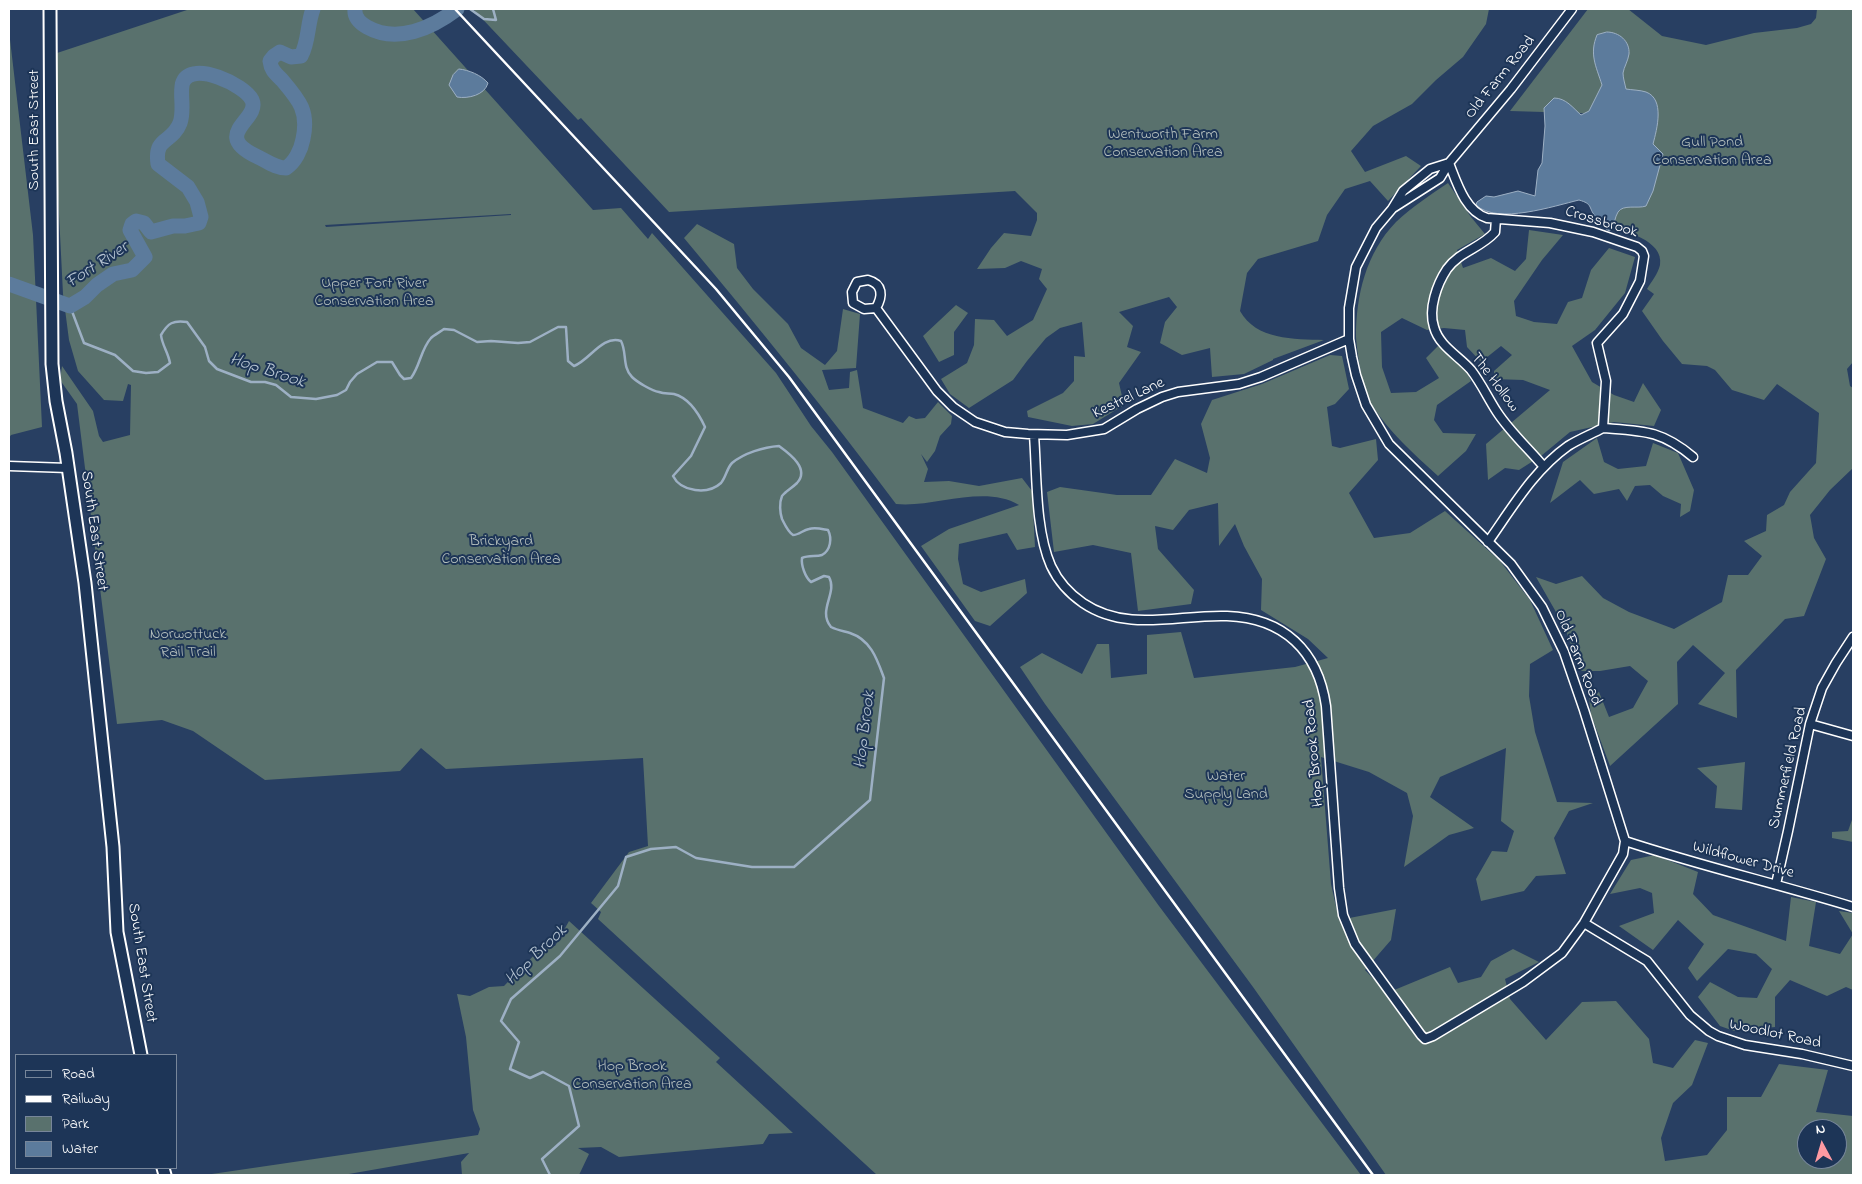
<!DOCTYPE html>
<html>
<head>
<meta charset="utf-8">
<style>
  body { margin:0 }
  #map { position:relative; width:1862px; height:1184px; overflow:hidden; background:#283f62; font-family:"Indie Flower",sans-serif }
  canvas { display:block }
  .frame { position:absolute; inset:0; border:10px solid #fff; pointer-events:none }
  .legend { position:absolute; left:15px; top:1054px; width:162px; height:115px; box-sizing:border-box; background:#1d3557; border:1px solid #77869a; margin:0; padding:6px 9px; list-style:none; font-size:15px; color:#fff }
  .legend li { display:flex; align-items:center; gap:10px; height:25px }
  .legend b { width:25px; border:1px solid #77869a }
  .north { position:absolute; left:1797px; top:1119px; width:50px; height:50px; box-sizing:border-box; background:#1d3557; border:1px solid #77869a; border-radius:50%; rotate:354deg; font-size:14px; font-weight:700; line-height:20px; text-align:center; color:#fff }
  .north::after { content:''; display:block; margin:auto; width:18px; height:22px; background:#ff9aa2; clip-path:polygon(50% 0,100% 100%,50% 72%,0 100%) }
</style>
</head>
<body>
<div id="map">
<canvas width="1862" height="1184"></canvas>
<div class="frame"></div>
<ul class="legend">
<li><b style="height:6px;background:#1d3557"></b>Road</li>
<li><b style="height:6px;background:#fff"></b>Railway</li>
<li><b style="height:14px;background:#59716d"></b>Park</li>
<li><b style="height:14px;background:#5c7b9c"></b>Water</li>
</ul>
<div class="north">N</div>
</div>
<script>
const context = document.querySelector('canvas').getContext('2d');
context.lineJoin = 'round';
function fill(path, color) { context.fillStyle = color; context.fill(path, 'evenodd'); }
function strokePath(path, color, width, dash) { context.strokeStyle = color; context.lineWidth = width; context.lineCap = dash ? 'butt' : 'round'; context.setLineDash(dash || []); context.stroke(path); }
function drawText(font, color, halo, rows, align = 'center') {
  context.font = font + ' "Indie Flower",sans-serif'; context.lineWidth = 4; context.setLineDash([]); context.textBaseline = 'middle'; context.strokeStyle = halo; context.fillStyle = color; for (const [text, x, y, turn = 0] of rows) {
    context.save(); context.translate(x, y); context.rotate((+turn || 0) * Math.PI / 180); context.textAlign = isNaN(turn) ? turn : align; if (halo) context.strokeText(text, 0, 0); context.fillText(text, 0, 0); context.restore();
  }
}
const green = new Path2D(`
  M190,9H413L593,210L621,208L648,239L652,233L776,373L811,426L832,452L1159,906L1361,1175H877L598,919L601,912L591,903L629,852L648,846L643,758L446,769L421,748L400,771L265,780L193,731L162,720L117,724L77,404L60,380L62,366L93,411L99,436L103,442L130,435L131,385L128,384L123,401L104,400L78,371L69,340L63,294L51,55ZM511,215L326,227L325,225L511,214Z
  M473,9H1489L1486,24L1463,57L1436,80L1412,104L1373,126L1351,151L1365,172L1406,156L1421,166L1388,201L1370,181L1345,189L1327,215L1318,241L1258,259L1247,273L1240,311C1256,340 1294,339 1324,340L1273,359V360L1244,374L1212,377L1210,348L1182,355L1160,343L1165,322L1177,307L1169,297L1119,312L1133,326L1127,347L1141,352L1119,383L1124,405L1093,424L1072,426L1028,417L1027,411L1063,393L1074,381V356L1085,357L1082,322L1060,328L1046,338L1027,361L1013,380L969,408L950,394L941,379L967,363L974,345L975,319L994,320L1007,336L1033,320L1047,289L1039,279L1042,269L1021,261L1005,268L977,269L991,248L1004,233L1031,236L1037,220V213L1015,191L669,212L581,118L578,120Z
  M1588,9H1628L1662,36L1706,45L1754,33L1797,28L1811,24L1816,18L1817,9H1853V362L1847,369L1850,386L1853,388V468L1830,490L1810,515L1814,538L1826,559L1804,616L1785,619L1736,670L1737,718L1698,704L1725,673L1693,645L1677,662L1678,704L1610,766L1591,715L1589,698L1599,692L1609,717L1633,708L1648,681L1630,666L1600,671H1581L1564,626L1536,577L1556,584L1582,576L1603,598L1629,612L1674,629L1722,602L1728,575H1748L1762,556L1744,541L1766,531L1767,515L1784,505L1790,492L1816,463L1819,413L1777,384L1764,400L1732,390L1715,370L1707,366L1682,364L1663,341L1642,311L1654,294L1647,289C1651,282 1658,274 1660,265C1664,240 1624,231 1607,226L1611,114L1510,111Z
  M9,31L33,235L42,427L11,435L9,438Z
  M1448,183L1471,217L1485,234L1457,250L1463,268L1491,258L1515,271L1526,259L1529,230L1563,235L1542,260L1514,301L1516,316L1534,322L1557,324L1568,302L1582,298L1591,270L1609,248L1635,257L1625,293L1595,330L1572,346L1592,382L1614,395L1634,402L1643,383L1661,410L1654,426L1614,422L1570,432L1541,456L1519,470L1505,468L1488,480L1486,444L1550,390L1523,380L1494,379V371L1512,355L1501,346L1481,362L1467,347L1465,330L1444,328L1427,330L1402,318L1381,332L1382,367L1391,393L1416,392L1439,378L1426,358L1438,346L1466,370L1471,381L1437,405L1434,420L1443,433L1476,434L1466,451L1438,476C1413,453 1390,433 1371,404C1363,391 1357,353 1356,337C1356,295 1366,253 1396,222C1412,207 1430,195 1448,183Z
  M697,224L734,244L737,268L753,289L788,324L801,348L825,365L837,351L843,309L860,314L856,368L822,370L829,390L849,388L850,372L857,370L863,408L903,423L909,416L916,419L925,418L938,402L952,416L951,424L940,436L935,451L927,462L921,454L928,469L924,482L949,481L979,486L1022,478L1032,491L1035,547L1017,550L1007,533L959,544L958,559L963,584L981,592L1025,579L1027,593L990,626L975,621L921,546L949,529L1019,505C984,484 934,508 896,504C828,413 757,325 684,238Z
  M956,305L968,313L954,332V355L939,362L923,336Z
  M1330,355L1342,356L1349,389L1335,404L1327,407L1332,446L1340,448L1376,439L1378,460L1349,493L1374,538L1410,533L1445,511L1500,561L1530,600L1553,650L1530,664L1529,696L1535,732L1557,802L1593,803L1569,811L1554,838L1566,874L1536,876L1524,891L1481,901L1476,879L1492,851L1507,852L1514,831L1501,821L1506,748L1440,777L1430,797L1474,828L1449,835L1404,867L1413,816L1407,793L1369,772L1321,757L1331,884L1339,920L1396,909L1391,940L1365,970L1387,993L1450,967L1458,983L1481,977L1491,961L1513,949L1539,962L1505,979L1510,999L1546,1040L1582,1002L1616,1001L1649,1039L1653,1063L1673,1068L1695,1040L1708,1043L1692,1085L1673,1103L1661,1138L1665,1161L1707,1155L1727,1130V1097H1761L1779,1064L1828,1070L1816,1112L1853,1116V1175H1386L1253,987L1045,704L1020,667L1042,653L1082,674L1097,644H1109L1111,678L1147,674V635L1181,632L1194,678L1295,667L1328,658L1308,639L1261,610L1262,579L1244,546L1235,524L1219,546L1218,503L1189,510L1173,530L1155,526L1158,549L1194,590L1191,604L1138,611L1131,553L1093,545L1054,552L1047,492L1060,487L1117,495H1151L1175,459L1207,473L1210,458L1201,424L1212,400L1262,384ZM1807,1129H1837V1159H1807Z
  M1597,438L1604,462L1618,469L1646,466L1653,443L1678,453L1694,490L1690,511L1680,517L1681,504L1663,496L1650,485L1635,486L1627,501L1619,489L1594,494L1580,480L1550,503L1563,462Z
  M1745,762L1742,810L1715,808L1717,786L1697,768Z
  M1853,817V842L1832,838V832L1848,831Z
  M1655,855L1698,872L1693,894L1713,915L1786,941L1791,897L1816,902L1809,946L1840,954L1853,934L1839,911L1853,913V990L1846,987L1827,996L1790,980L1775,997V1027L1734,1031L1720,1026L1698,997L1710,982L1738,997L1757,998L1772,969L1756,954L1728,949L1697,981L1688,968L1704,944L1678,920L1653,950L1619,926L1654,913L1652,893L1640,888L1610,894L1631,860Z
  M569,921L720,1058L716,1062L793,1133L769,1134L763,1144L619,1157L601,1147L578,1148L589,1154L579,1175H462L461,1162L469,1153L343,1175H205L478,1135L480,1129L473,1110L466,1037L457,994L470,996L489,987L504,986L543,946H555Z`);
const water = new Path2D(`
  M1607,32C1619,32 1630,41 1629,54C1628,61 1624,67 1623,73C1623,78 1625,84 1626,89C1632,90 1640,90 1646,92C1665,99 1657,129 1653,144L1663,154L1653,191L1646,206C1638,209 1623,204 1618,212C1615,217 1614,224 1613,229L1609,231C1604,228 1598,221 1595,216C1588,207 1593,204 1579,200C1554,206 1497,225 1476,205L1477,202L1486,196L1494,197L1518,191L1535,196L1538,170L1542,163L1545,126L1544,108L1554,98C1566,98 1573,108 1581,115L1589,111L1602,85C1596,66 1589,54 1597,35Z
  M459,69C469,70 481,75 488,83C485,95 468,99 457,97L449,85L453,75Z`);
const stream = new Path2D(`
  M470,9L484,19L496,20L493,9
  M70,306L84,343L115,355L133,371L146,373L158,372L170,363C168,352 162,345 161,335C168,323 173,320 187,322L205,347L209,361L217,369L251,382H265L276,385L291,397L316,399L337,395L346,390L350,382L357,374L377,362H392L400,375L404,379L411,378C420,366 421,349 431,338C434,335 440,332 444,329L454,330L477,342L491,341L518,343L530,342L558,327H566L568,361L574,366C590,360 602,335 621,341C627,352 622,367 632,377C637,382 652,391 659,392C664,394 669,393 674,394C689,398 699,414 705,427L691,456L673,476C681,492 708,495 721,483C726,477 727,468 732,463C744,453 764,447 779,446C790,454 810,469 797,483C792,488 786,491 782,496C779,503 780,513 782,519C785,525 788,532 793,535C799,535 803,530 809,529C815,527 822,529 828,530C832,538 831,550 822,555C816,557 809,555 802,558C801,565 805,577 811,582L824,576L829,577C838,593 817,610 831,627C837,630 843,631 850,633C871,640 877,659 884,678L870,800L794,867H752L696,858L676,847L651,849L626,857L618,886L560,956L511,999L501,1021L519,1042L510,1069L530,1078L543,1072L569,1086L579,1126L542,1159L550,1175`);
const river = new Path2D(`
  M355,9C354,17 360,23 367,27C397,44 432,28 457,9
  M9,284L70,306L85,297L97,285L113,274L132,270L145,257L130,230L132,224L136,221L144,223L151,232L173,226H185L199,223L201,217L197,202L188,187L158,164C154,136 172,144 180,123C185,110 179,91 183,82C192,60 245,85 252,100C261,120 209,134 258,157C267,161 275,168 286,168C295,162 301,150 303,139C309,111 299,100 282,80C275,73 271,70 270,61L274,56L280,52L291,57L301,56C309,41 307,25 313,9`);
const minor = new Path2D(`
  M1449,163C1457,183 1465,211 1487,218L1550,223L1593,232L1637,247L1642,251L1644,256L1640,281L1623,314L1597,343L1606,381L1603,428C1592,434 1579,439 1568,446C1534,470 1512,508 1488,542
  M1393,208L1440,178L1449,163L1511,89L1572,9
  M1496,219L1495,232C1481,248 1460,251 1447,269C1437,284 1428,309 1434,327C1439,346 1459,356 1471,370C1481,383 1488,398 1497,412C1510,432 1529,449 1544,467
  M876,308C883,296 883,284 868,280L857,282L852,292L853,303L864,309L876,308L937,391L953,407L975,422L1005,432L1028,434L1067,435L1104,429L1137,409L1162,397L1178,392L1239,384L1261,377L1349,339
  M1603,428C1643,431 1661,430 1693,457
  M1034,435C1037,474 1035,530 1051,566C1058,581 1070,594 1083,603C1127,633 1179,614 1227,616C1284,618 1318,651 1326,706L1339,888L1343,915L1355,944L1421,1035L1425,1039L1433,1036L1523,982L1562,953L1584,923L1623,854L1625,841L1584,710L1564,652L1542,607L1511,564L1389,444L1366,405L1356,375L1352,357L1349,339V308L1356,267L1376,228L1392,209L1403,191L1430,169L1449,163
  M9,466L68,468
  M1810,724L1853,736
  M1625,841C1701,866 1778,884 1853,907
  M1776,884L1788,831L1810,724L1822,688L1836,663L1853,637
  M1584,923L1647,961L1690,1015L1709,1031L1718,1036L1745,1045L1802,1054L1853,1066`);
const secondary = new Path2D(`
  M50,9L52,364L56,401L66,453L85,583L113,847L117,932L141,1055
  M163,1168L165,1175`);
const rail = new Path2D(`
  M455,9L716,289L789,377L1373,1175`);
const streetNames = [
  ["Old Farm Road",1501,78,-51],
  ["South East Street",35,130,-90],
  ["Crossbrook",1601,223,17],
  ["The Hollow",1494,383,53],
  ["Kestrel Lane",1129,399,-25],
  ["South East Street",93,531,82],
  ["Old Farm Road",1577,658,68],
  ["Hop Brook Road",1315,753,-95],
  ["Summerfield Road",1789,768,-77],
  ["Wildflower Drive",1743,861,15],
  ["South East Street",141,963,81],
  ["Woodlot Road",1775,1035,12]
];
const parkNames = [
  ["Wentworth Farm",1163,135],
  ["Conservation Area",1163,153],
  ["Gull Pond",1712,143],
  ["Conservation Area",1712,161],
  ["Upper Fort River",374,284],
  ["Conservation Area",374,302],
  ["Brickyard",501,542],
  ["Conservation Area",501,560],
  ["Norwottuck",188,635],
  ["Rail Trail",188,653],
  ["Water",1226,777],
  ["Supply Land",1226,795],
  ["Hop Brook",632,1067],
  ["Conservation Area",632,1085]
];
const waterNames = [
  ["Fort River",98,266,-33],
  ["Hop Brook",267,372,18],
  ["Hop Brook",866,730,-83],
  ["Hop Brook",537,956,-44]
];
fill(green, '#59716d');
fill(water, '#5c7b9c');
strokePath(water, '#9db0c4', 1);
strokePath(stream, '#9db0c4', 2.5);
strokePath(river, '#5c7b9c', 15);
strokePath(minor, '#fff', 11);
strokePath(secondary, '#fff', 15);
strokePath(minor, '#1d3557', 8);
strokePath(secondary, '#1d3557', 11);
strokePath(rail, '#fff', 2.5);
drawText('16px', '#fff', '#1d3557', streetNames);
drawText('16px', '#b4bfbd', '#1d3557', parkNames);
drawText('italic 18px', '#b6c4d2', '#1d3557', waterNames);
</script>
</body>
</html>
